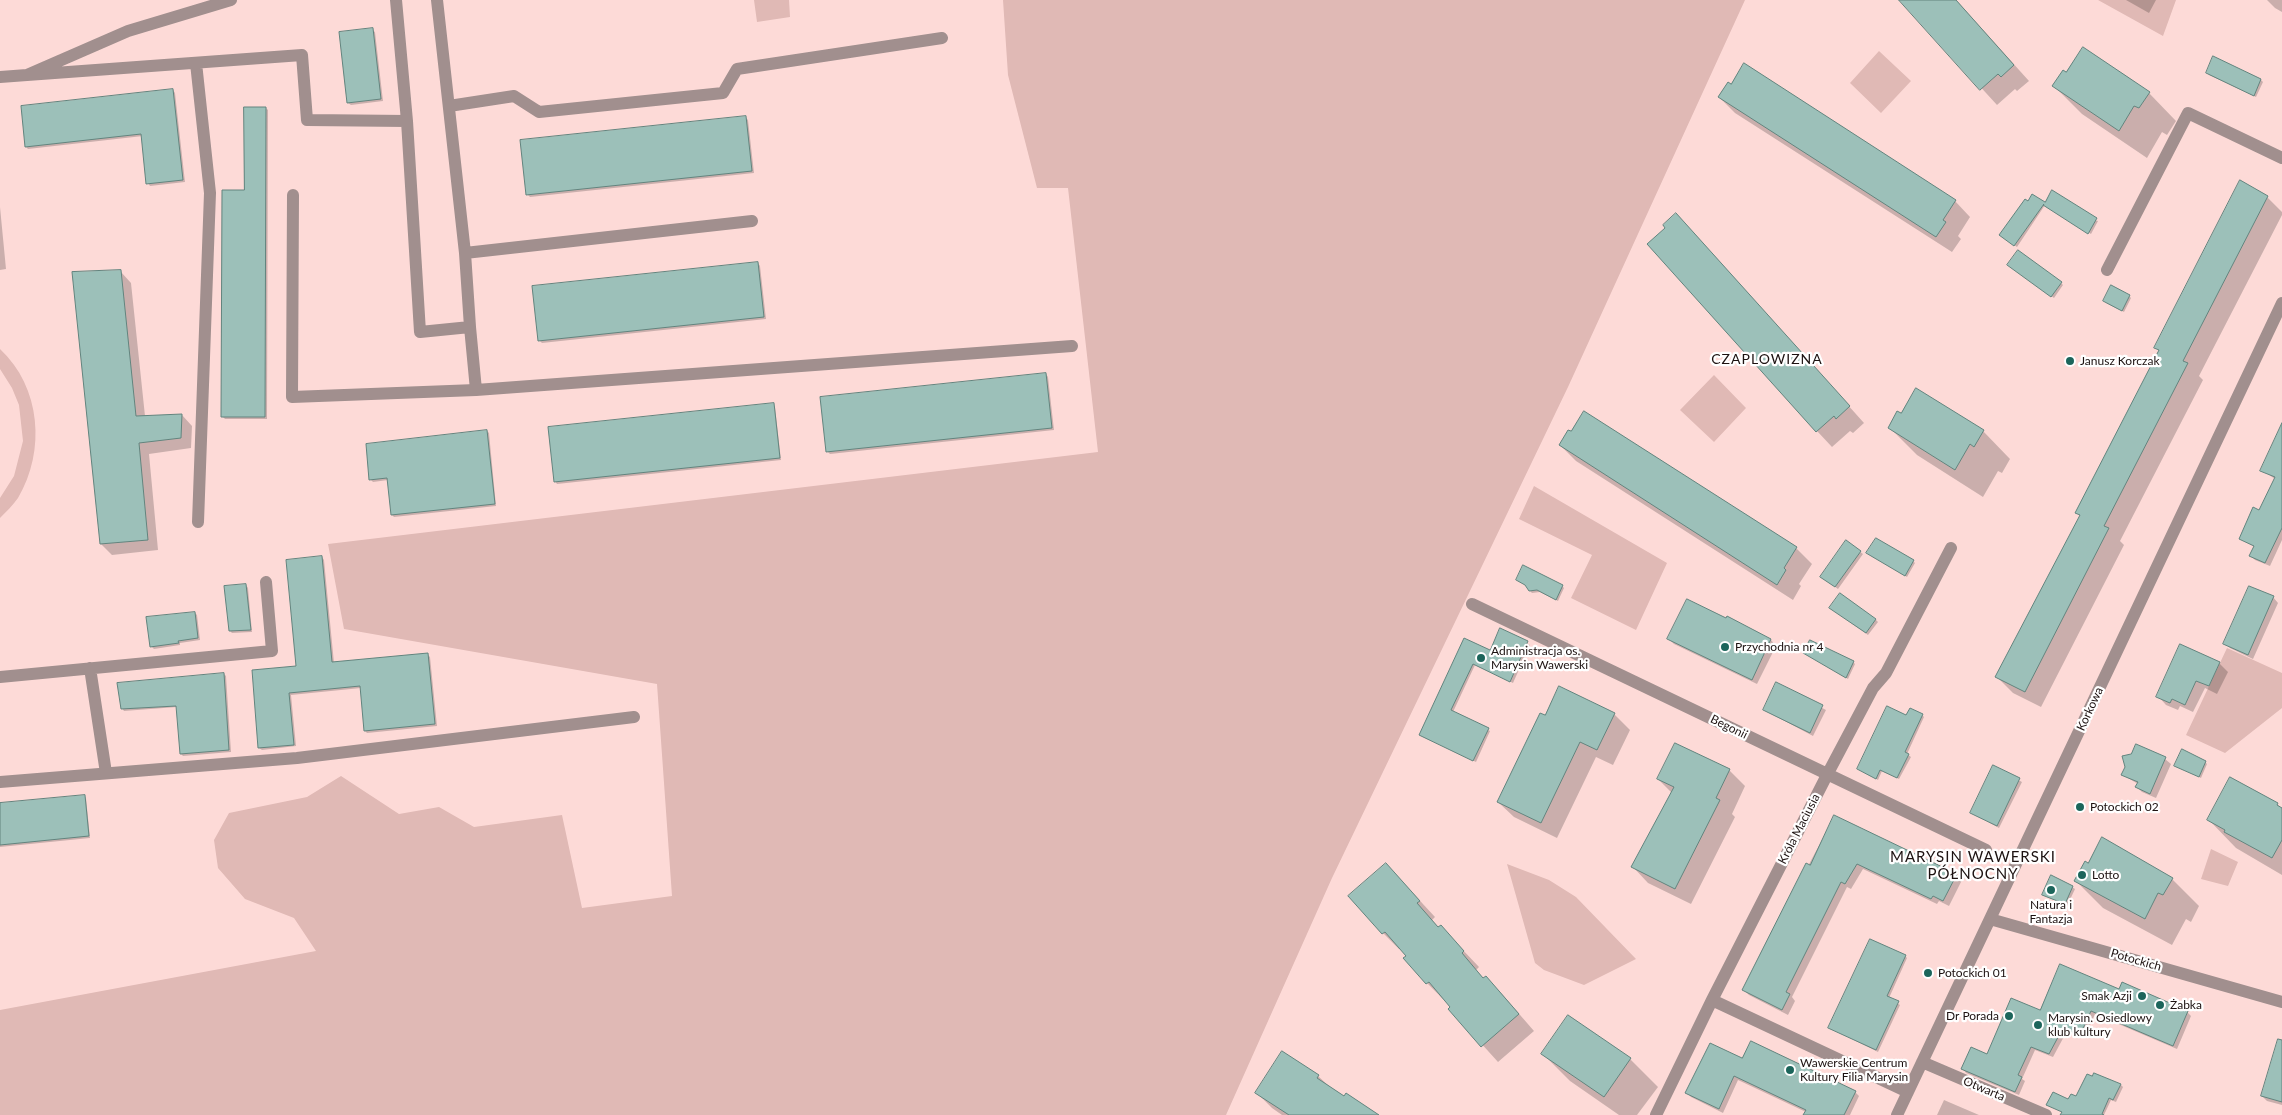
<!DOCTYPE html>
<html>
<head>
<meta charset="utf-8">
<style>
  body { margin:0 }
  canvas { display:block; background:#fddad7 }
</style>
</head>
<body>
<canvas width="2282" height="1115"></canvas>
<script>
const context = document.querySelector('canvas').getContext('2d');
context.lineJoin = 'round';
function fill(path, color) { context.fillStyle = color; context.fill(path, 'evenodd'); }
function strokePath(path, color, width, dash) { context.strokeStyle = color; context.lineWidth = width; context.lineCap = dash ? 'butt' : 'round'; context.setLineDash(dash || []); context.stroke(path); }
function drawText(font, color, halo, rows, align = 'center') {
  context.font = font + ' Lato,sans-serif'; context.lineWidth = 4.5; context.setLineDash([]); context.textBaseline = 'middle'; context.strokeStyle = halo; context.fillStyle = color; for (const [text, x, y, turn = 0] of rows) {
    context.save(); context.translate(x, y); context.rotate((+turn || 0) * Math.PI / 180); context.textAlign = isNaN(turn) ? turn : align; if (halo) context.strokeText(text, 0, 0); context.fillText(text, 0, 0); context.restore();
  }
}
const green = new Path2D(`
  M754,0H789L790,17L757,22Z
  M1003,0H1745L1568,387L1332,878L1226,1115H0V1010L316,951L294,918L245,899L218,868L214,840L229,813L307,797L341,776L399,814L439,807L474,827L562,815L582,908L672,896L657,684L344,629L328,544L1098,452L1068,188H1037L1008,75Z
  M2098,0H2176L2163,36Z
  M1879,51L1911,81L1881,113L1850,83Z
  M0,349C41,387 46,451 18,498C13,505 6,512 0,518V498L14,476L23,441L19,405L12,388L0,369Z
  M1714,375L1746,408L1714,442L1680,410Z
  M1534,486L1667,563L1636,630L1571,598L1592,555L1519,519Z
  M2227,648L2282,673V708L2225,753L2186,735Z
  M2211,849L2238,862L2228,886L2201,879Z
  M1507,864L1549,880L1576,897L1636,959L1584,985L1544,970L1535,963Z`);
const shadow = new Path2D(`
  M1901,0H1956L2029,81L2017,91L2015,89L1997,105Z
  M2126,0H2156L2149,13Z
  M2267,0H2282V12L2275,8Z
  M372,30L375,32L383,101L351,105L348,103Z
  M2083,49L2128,77L2149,93L2176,121L2167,135L2162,132L2147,158L2082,114L2054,86L2067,73Z
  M2214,58L2261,80L2263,82L2256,97L2209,75L2207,72Z
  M173,90L175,93L185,182L150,186L148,183L143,136L28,149L26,147Z
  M1719,97L1955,201L1970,217L1958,236L1961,239L1952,252L1735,113Z
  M266,108L268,110L267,419H225L223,417Z
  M746,118L748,120L754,173L530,197L528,195L521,141Z
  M2267,197L2282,212V215L2199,376L2203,380L2120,541L2124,545L2041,707L2013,693L1997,677L2081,516L2077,513L2159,351L2155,347Z
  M2028,203L2045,204L2098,221L2091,234L2045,205L2017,247L2003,237Z
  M0,207L6,269L0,270Z
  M1692,231L1864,423L1853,433L1850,431L1832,447L1817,431Z
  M758,263L760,266L766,319L542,343L539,340Z
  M2011,267L2061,283L2063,285L2054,298Z
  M121,272L131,283L145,416L182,415L192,426L191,448L149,454L158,550L112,555L101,544Z
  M2129,296L2131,298L2124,312L2106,303Z
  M1046,374L1048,377L1054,430L830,454L827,451Z
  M773,404L775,407L781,460L557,484L555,481Z
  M1889,427L1983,431L2010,459L2002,473L1998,471L1983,497L1917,455Z
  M487,431L489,433L496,506L394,517L392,515L388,480L373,482L371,480L367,445Z
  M1560,445L1796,548L1812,564L1799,584L1801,586L1793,600L1576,461Z
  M2282,445V540L2270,566L2255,560L2251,556L2255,547L2240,539L2260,512L2275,479L2262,470Z
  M1847,542L1863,554L1838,589L1824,579Z
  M1870,555L1913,561L1915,563L1907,577Z
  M322,557L324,560L334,663L427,654L430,657L437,726L367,733L365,731L361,688L291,695L296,746L262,750L259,748L297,667Z
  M246,585L248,588L252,632L232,633L230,631Z
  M1562,586L1564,588L1558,601L1540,592L1532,593L1530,591Z
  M2273,597L2278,603L2253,659L2230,648L2225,643Z
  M1833,610L1876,620L1878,622L1868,635Z
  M195,613L197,615L200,640L180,643V645L154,649L151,646Z
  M1728,617L1771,640L1776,646L1757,684L1674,644L1669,639Z
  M1501,630L1530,645L1513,683L1475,665L1453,712L1490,731L1476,762L1420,735L1465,640L1491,652Z
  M1805,653L1853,662L1855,664L1848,679Z
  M2219,663L2228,672L2217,694L2205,688L2193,712L2180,706L2178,710L2166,705L2158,696Z
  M224,674L226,676L231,752L183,756L181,754L177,707L124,711L122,708Z
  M1777,684L1826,710L1813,736L1764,710Z
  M1614,714L1630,730L1613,765L1596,757L1557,838L1514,817L1498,802L1546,717Z
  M1922,715L1924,717L1907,754L1911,757L1899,779L1882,771L1878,780L1858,769L1907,717Z
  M2137,746L2165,759L2171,764L2156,798L2142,792L2137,787L2138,784L2123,775Z
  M2205,762L2207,764L2201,778L2176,766Z
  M1993,767L2022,782L1999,828L1972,813Z
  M1729,770L1745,786L1732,814L1735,817L1691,904L1648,883L1633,867L1672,793L1658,779Z
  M84,796L86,798L90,838L0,847V804Z
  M2277,804L2282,809V875L2236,848L2209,820Z
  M1834,817L1956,875L1962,880L1949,906L1939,901L1937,904L1863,869L1851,889L1847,887L1792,997L1795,1001L1788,1015L1749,995L1743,989Z
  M1386,864L1435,917L1432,920L1439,928L1441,927L1479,967L1476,970L1484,979L1486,978L1501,993L1534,1031L1498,1062L1450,1009L1452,1007L1444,998L1443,999L1427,983L1405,958L1408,956L1400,948L1399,949L1383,933L1350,896Z
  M2172,879L2199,906L2191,922L2186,919L2172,945L2103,908L2076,881Z
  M2072,887L2075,889L2067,906L2043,895Z
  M1905,956L1907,958L1889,998L1900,1005L1878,1052L1830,1028Z
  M2120,991L2187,1012L2191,1016L2177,1049L2095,1014L2084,1038L2067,1031L2053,1057L2035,1050L2022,1079L2025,1081L2019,1095L1966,1073L1963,1069L1987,1055L2041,1012Z
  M1283,1052L1318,1076L1331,1088L1374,1115H1282L1272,1108L1256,1092Z
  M1543,1054L1630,1059L1658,1087L1637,1115H1619L1570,1081Z
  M1743,1060L1855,1092L1859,1096L1850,1115H1805L1806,1112L1738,1080L1723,1113L1691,1097L1687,1093Z
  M2282,1065V1105L2267,1101L2262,1096Z
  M2121,1085L2123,1087L2116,1102L2111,1100L2104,1115H2095L2076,1107Z
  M1944,1100L1979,1115H1937Z`);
const building = new Path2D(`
  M1899,0H1956L2014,65L2001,77L1998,74L1980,90Z
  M373,28L381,99L347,103L339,32Z
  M2083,47L2150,92L2139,108L2134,106L2119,131L2052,86L2063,70L2066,72Z
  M2213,56L2261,79L2254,96L2206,73Z
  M1744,63L1956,200L1943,220L1946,222L1936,237L1718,97L1728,82L1731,84Z
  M173,89L183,180L146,184L141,134L25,147L21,106Z
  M244,107H266L265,417H221L222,190H244Z
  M746,116L752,171L526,195L520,140Z
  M2240,180L2268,196L2183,361L2188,363L2104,526L2109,528L2025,692L1995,677L2080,515L2075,513L2159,350L2154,348Z
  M2052,190L2097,218L2088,234L2043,205L2044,204L2014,246L1999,235L2025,199L2028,201L2032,194L2045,202Z
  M1676,213L1850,406L1836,419L1834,416L1816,432L1647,244L1665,228L1663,225Z
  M2018,250L2062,282L2051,297L2007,265Z
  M758,262L764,317L538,341L532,286Z
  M121,270L136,416L182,414L181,438L139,443L148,540L100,544L72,272Z
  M2111,285L2130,295L2122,311L2103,301Z
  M1046,373L1052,428L826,452L820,397Z
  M1916,388L1984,430L1974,447L1970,444L1955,470L1888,428L1897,411L1901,413Z
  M774,403L780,458L554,482L548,427Z
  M1584,411L1797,547L1784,568L1786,570L1777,585L1559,445L1568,430L1571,431Z
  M2282,423V528L2265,563L2249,556L2254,546L2239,539L2253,507L2259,510L2275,477L2260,471Z
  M487,430L495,504L391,515L387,478L369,480L366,444Z
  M1876,538L1914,560L1905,576L1866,553Z
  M1846,540L1861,551L1835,587L1820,577Z
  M322,556L332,662L428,653L435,724L364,731L360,686L289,693L294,745L258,748L252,670L296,666L286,560Z
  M1523,565L1563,585L1556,600L1537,590L1529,591L1525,585L1516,580Z
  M246,584L251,630L229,631L224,586Z
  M2249,586L2274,596L2248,655L2223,644Z
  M1840,593L1876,619L1866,633L1829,608Z
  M1687,599L1726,618L1727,616L1771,639L1752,680L1667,639Z
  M195,612L198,638L178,641L179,643L150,647L146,617Z
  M1500,628L1528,641L1510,682L1473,664L1451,710L1489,728L1473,761L1419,735L1464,638L1490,650Z
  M1810,640L1854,661L1846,678L1803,653Z
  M2180,644L2220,662L2209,686L2196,681L2185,705L2172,699L2170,703L2156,697Z
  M224,673L229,750L180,754L176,706L121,709L117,683Z
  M1776,682L1823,705L1810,733L1763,710Z
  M1559,686L1615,713L1597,750L1580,742L1541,823L1497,802L1540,713L1545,715Z
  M1887,706L1906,715L1910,708L1923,714L1905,752L1909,754L1897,778L1880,770L1876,779L1857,769Z
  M1675,743L1730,769L1716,798L1720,800L1675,889L1631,867L1674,787L1657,779Z
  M2136,744L2166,757L2150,794L2135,787L2138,782L2121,775L2125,767L2122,756L2131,754Z
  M2182,749L2206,761L2199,777L2174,766Z
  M1993,765L2020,778L1997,826L1970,813Z
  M2230,777L2278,803L2277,805L2282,808V840L2272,858L2224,832L2225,830L2207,820Z
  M85,795L89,836L0,845V803Z
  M1834,815L1957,874L1943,901L1933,896L1931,899L1857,864L1845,884L1841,882L1786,992L1790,994L1782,1010L1742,990L1806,863L1810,865Z
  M2102,837L2173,878L2163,895L2158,893L2145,919L2074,881L2085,861L2088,863Z
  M1386,863L1420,901L1417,903L1438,927L1441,925L1464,951L1462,953L1483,978L1486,976L1519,1014L1481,1047L1448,1009L1450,1007L1429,982L1426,984L1403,958L1406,956L1385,932L1382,934L1348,896Z
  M2051,875L2073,886L2065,904L2042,895Z
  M1870,939L1906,955L1887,996L1899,1001L1876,1050L1828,1028Z
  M2060,964L2119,989L2122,982L2188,1011L2173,1046L2091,1011L2080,1035L2063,1028L2049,1054L2031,1047L2018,1075L2022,1077L2015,1092L1961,1069L1971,1047L1987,1054L2011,998L2040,1010Z
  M1568,1015L1631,1058L1604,1097L1541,1054Z
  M2278,1039L2282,1040V1102L2261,1096Z
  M1751,1041L1856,1091L1844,1115H1803L1806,1110L1734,1076L1719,1109L1685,1093L1710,1043L1742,1058Z
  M1282,1051L1319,1075L1317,1078L1344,1096L1346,1093L1379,1115H1289L1255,1093Z
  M2094,1073L2121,1084L2113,1100L2109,1098L2102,1114L2104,1115H2060L2062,1112L2046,1105L2053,1092L2068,1099L2071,1094L2076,1096L2087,1074L2092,1076Z`);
const minor = new Path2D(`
  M437,0L465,253
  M196,63L210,193L198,522
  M27,75L302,55L307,120L407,121L396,0
  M0,77L27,75L128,31L231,0
  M449,106L514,96L539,112L723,93L737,69L942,38
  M407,121L420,332L470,327L476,390
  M293,195L292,397L476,390L1072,346
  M2107,270L2188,113L2282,158
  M470,327L465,253L752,221
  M1472,604L1986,850
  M90,668L106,773
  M0,677L272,651L266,582
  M0,782L297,758L634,717
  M1990,919L2282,1002
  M1712,1000L1908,1092
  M1922,1062L2046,1115
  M1656,1115L1712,1000L1827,775L1873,688L1886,673L1951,548
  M1897,1115L2282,303`);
const markers = [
  [2070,361,5,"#1c655b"],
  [1725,647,5,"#1c655b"],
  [1481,658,5,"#1c655b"],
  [2080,807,5,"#1c655b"],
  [2082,875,5,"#1c655b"],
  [2051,890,5,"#1c655b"],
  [1928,973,5,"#1c655b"],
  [2142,996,5,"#1c655b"],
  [2160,1005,5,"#1c655b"],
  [2009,1016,5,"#1c655b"],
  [2038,1025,5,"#1c655b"],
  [1790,1070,5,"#1c655b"]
];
const poiNames = [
  ["Janusz Korczak",2080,361],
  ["Przychodnia nr 4",1735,647],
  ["Administracja os.",1491,651],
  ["Marysin Wawerski",1491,665],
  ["Potockich 02",2090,807],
  ["Lotto",2092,875],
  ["Natura i",2051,905,"center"],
  ["Fantazja",2051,919,"center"],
  ["Potockich 01",1938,973],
  ["Smak Azji",2132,996,"right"],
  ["Żabka",2170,1005],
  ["Dr Porada",1999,1016,"right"],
  ["Marysin. Osiedlowy",2048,1018],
  ["klub kultury",2048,1032],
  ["Wawerskie Centrum",1800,1063],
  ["Kultury Filia Marysin",1800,1077]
];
const streetNames = [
  ["Korkowa",2090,709,-65],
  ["Begonii",1729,727,26],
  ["Króla Maciusia",1799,829,-63],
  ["Potockich",2136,960,16],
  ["Otwarta",1984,1089,23]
];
const neighbourhoodNames = [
  ["CZAPLOWIZNA",1767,359]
];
const quarterNames = [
  ["MARYSIN WAWERSKI",1973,857],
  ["PÓŁNOCNY",1973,874]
];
fill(green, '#e0b9b5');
fill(shadow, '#0003');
fill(building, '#9cc0b9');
strokePath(building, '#62847e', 1);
strokePath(minor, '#a18f8e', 12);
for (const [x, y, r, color] of markers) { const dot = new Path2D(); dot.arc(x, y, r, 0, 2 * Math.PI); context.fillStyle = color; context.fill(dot); strokePath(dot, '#fff', 2); }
drawText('12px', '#1c1110', '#fff', poiNames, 'left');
drawText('12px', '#1c1110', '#fff', streetNames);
context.letterSpacing = '1px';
drawText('14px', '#1c1110', '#fff', neighbourhoodNames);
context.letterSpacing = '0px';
context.letterSpacing = '1px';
drawText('15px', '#1c1110', '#fff', quarterNames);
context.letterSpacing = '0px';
</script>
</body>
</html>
